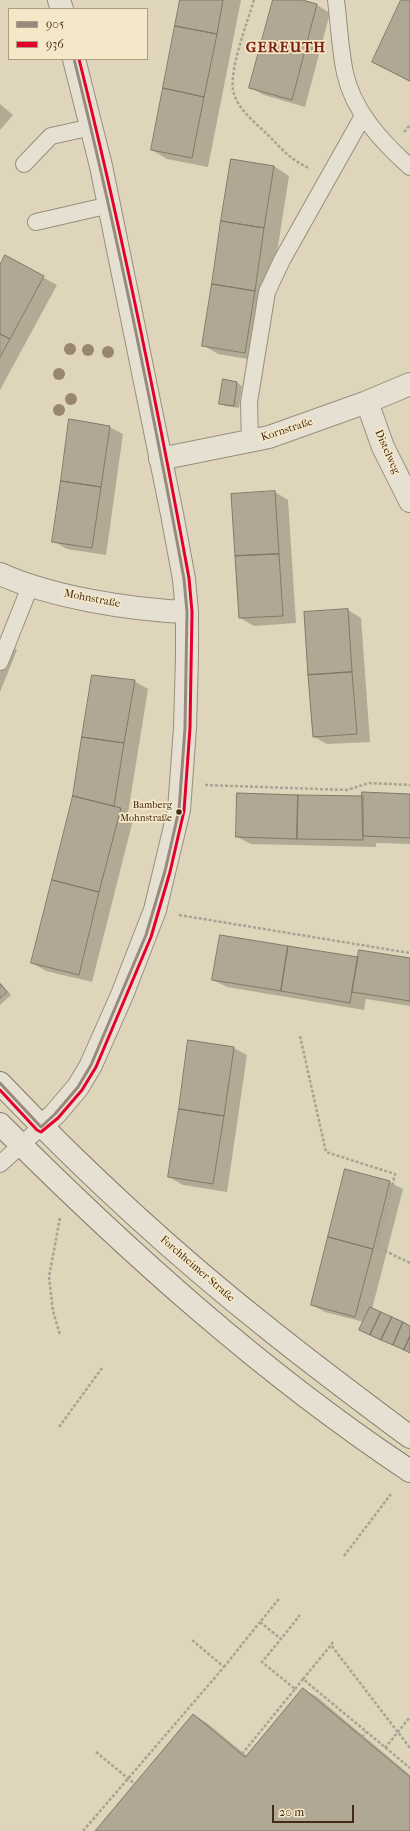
<!DOCTYPE html>
<html>
<head>
<meta charset="utf-8">
<style>
  body { margin:0 }
  #map { position:relative; width:410px; height:1831px; overflow:hidden; background:#dfd5ba; font-family:"IM FELL French Canon",serif }
  canvas { display:block }
  .legend { position:absolute; left:8px; top:8px; width:140px; height:52px; box-sizing:border-box; background:#f4e8c8; border:1px solid #ae9c80; margin:0; padding:5px 7px; list-style:none; font-size:12px; color:#442915 }
  .legend li { display:flex; align-items:center; gap:8px; height:20px }
  .legend b { width:20px; border:1px solid #ae9c80 }
  .scale { position:absolute; left:272px; top:1805px; width:82px; height:18px; box-sizing:border-box; border:2px solid #442915; border-top:0; padding-left:5px; font-size:12px; line-height:14px; white-space:nowrap; color:#442915; -webkit-text-stroke:3px #f4e8c8; paint-order:stroke }
</style>
</head>
<body>
<div id="map">
<canvas width="410" height="1831"></canvas>
<ul class="legend">
<li><b style="height:5px;background:#98897e"></b>905</li>
<li><b style="height:5px;background:#e4002b"></b>936</li>
</ul>
<div class="scale">20 m</div>
</div>
<script>
const context = document.querySelector('canvas').getContext('2d');
context.lineJoin = 'round';
function fill(path, color) { context.fillStyle = color; context.fill(path, 'evenodd'); }
function strokePath(path, color, width, dash) { context.strokeStyle = color; context.lineWidth = width; context.lineCap = dash ? 'butt' : 'round'; context.setLineDash(dash || []); context.stroke(path); }
function drawText(font, color, halo, rows, align = 'center') {
  context.font = font + ' "IM FELL French Canon",serif'; context.lineWidth = 3.5; context.setLineDash([]); context.textBaseline = 'middle'; context.strokeStyle = halo; context.fillStyle = color; for (const [text, x, y, turn = 0] of rows) {
    context.save(); context.translate(x, y); context.rotate((+turn || 0) * Math.PI / 180); context.textAlign = isNaN(turn) ? turn : align; if (halo) context.strokeText(text, 0, 0); context.fillText(text, 0, 0); context.restore();
  }
}
const shadow = new Path2D(`
  M181,0H241L208,167L167,159L152,150Z
  M274,0H298L317,5L330,13L305,107L264,95L250,87Z
  M402,0H410V82L373,62Z
  M0,104L13,115L0,130Z
  M274,166L289,176L260,361L218,354L203,345Z
  M6,257L57,285L0,390V267Z
  M224,380L237,383L242,386L239,408L225,406L220,403Z
  M109,427L123,434L106,555L67,549L53,541Z
  M275,492L288,500L296,623L254,626L240,618Z
  M348,610L361,618L370,742L327,744L314,737Z
  M0,641L17,650L0,692Z
  M134,681L148,689L128,813L134,816L92,982L46,971L32,963L74,796Z
  M410,795V844L376,843V847L251,844L237,837L365,797Z
  M359,959H410V1006L366,999L364,1010L227,987L213,980Z
  M0,982L11,995L0,1005Z
  M234,1048L247,1055L227,1192L183,1185L169,1177Z
  M389,1182L403,1189L372,1309L410,1327V1353L364,1322L325,1312L312,1305Z
  M303,1689L317,1697L410,1775V1831H97L194,1715L207,1723L247,1756Z`);
const building = new Path2D(`
  M180,0H223L217,34L175,26Z
  M273,0H302L317,4L292,100L249,88Z
  M401,0H410V81L372,62Z
  M175,26L217,34L204,97L163,88Z
  M163,88L204,97L192,158L151,150Z
  M231,159L274,166L264,228L221,221Z
  M221,221L264,228L255,291L212,284Z
  M5,255L44,276L10,339L0,334V265Z
  M212,284L255,291L245,353L202,346Z
  M0,334L10,339L0,357Z
  M223,379L237,382L234,406L219,404Z
  M69,419L110,426L101,487L61,481Z
  M61,481L101,487L92,548L52,542Z
  M275,491L279,554L235,556L231,494Z
  M279,554L283,616L239,618L235,556Z
  M348,609L352,672L308,675L304,612Z
  M352,672L357,734L313,737L308,675Z
  M92,675L135,680L124,743L82,737Z
  M82,737L124,743L114,806L73,796Z
  M362,792L410,794V838L363,836Z
  M237,793L298,795L297,839L236,837Z
  M298,795L363,796V840L297,839Z
  M73,796L121,808L99,892L52,880Z
  M52,880L99,892L79,975L31,963Z
  M220,935L288,946L281,991L212,980Z
  M288,946L358,957L350,1003L281,991Z
  M359,950L410,958V1001L352,992Z
  M0,984L7,992L0,998Z
  M188,1040L234,1047L224,1116L179,1109Z
  M179,1109L224,1116L213,1184L168,1177Z
  M345,1169L390,1181L373,1249L328,1237Z
  M328,1237L373,1249L355,1317L311,1305Z
  M370,1307L381,1312L370,1335L359,1330Z
  M381,1312L392,1317L381,1340L370,1335Z
  M392,1317L403,1322L393,1345L381,1340Z
  M403,1322L410,1326V1336L404,1350L393,1345Z
  M410,1336V1353L404,1350Z
  M303,1688L410,1777V1831H95L193,1714L245,1757Z`);
const path = new Path2D(`
  M254,0C247,23 230,67 233,90C236,107 254,122 266,133C281,148 289,159 309,168
  M404,132L410,125
  M205,785L347,790L369,783L410,785
  M179,915L410,953
  M300,1036L326,1152L395,1174L377,1247L410,1263
  M60,1218L49,1277L53,1311L60,1335
  M59,1427L102,1368
  M344,1556L391,1494
  M279,1599L260,1622L281,1639L300,1615
  M333,1642L331,1645L410,1748
  M224,1667L260,1622
  M303,1679L331,1645
  M295,1689L303,1679L410,1768
  M362,1737L366,1732
  M385,1748L410,1717
  M96,1752L135,1784
  M242,1754L295,1689L262,1662L281,1639
  M83,1831L224,1667L192,1640`);
const lane = new Path2D(`
  M336,0C339,24 340,49 345,73C353,111 382,142 410,167
  M24,164L51,136L92,127
  M36,222L110,205
  M250,441L249,402L267,292L282,260L363,116
  M0,662L31,584
  M0,1164L41,1127`);
const street = new Path2D(`
  M59,0L62,9
  M367,402L383,447L410,501
  M160,459L269,437L367,402L410,384
  M0,574C51,597 131,610 187,612
  M41,1127L55,1114L78,1087L91,1065L122,995L155,910L179,810L185,728L187,657V612L184,579L172,514L101,166L74,59`);
const secondary = new Path2D(`
  M0,1083C84,1171 175,1255 270,1330C316,1367 363,1402 410,1437
  M0,1124C127,1251 261,1372 410,1471`);
const bus1 = new Path2D(`
  M0,1083L41,1127L55,1114L78,1087L91,1065L146,935L165,871L179,810L185,728L187,612L184,579C152,405 117,231 74,59`);
const bus2 = new Path2D(`
  M0,1090L37,1130L41,1132L58,1118L82,1090L96,1067L151,937L170,872L184,811L190,728L192,612L189,578C157,404 122,231 79,59`);
const trees = [
  [70,349],
  [88,350],
  [108,352],
  [59,374],
  [71,399],
  [59,410]
];
const markers = [
  [179,812,3.5,"#442915"]
];
const busNames = [
  ["Bamberg",172,806],
  ["Mohnstraße",172,819]
];
const streetNames = [
  ["Kornstraße",287,430,-18],
  ["Distelweg",387,452,66],
  ["Mohnstraße",92,599,11],
  ["Forchheimer Straße",197,1269,41]
];
const districtNames = [
  ["GEREUTH",286,48]
];
fill(shadow, '#0003');
fill(building, '#b0a795');
strokePath(building, '#827868', 1);
strokePath(lane, '#988f7d', 18);
strokePath(street, '#988f7d', 24);
strokePath(secondary, '#827868', 24);
strokePath(path, '#a9a295', 2.5, [3, 2]);
strokePath(lane, '#e5e0d2', 16);
strokePath(street, '#e5e0d2', 22);
strokePath(secondary, '#e5e0d2', 22);
strokePath(bus1, '#98897e', 3);
strokePath(bus2, '#e4002b', 3);
context.fillStyle = '#99876d';
for (const [x, y] of trees) { context.beginPath(); context.arc(x, y, 6, 0, 2 * Math.PI); context.fill(); }
for (const [x, y, r, color] of markers) { const dot = new Path2D(); dot.arc(x, y, r, 0, 2 * Math.PI); context.fillStyle = color; context.fill(dot); strokePath(dot, '#f4e8c8', 1.5); }
drawText('10px', '#442915', '#f4e8c8', busNames, 'right');
drawText('11px', '#442915', '#f4e8c8', streetNames);
context.letterSpacing = '1px';
drawText('bold 15px', '#7a1f14', '#f4e8c8', districtNames);
context.letterSpacing = '0px';
</script>
</body>
</html>
